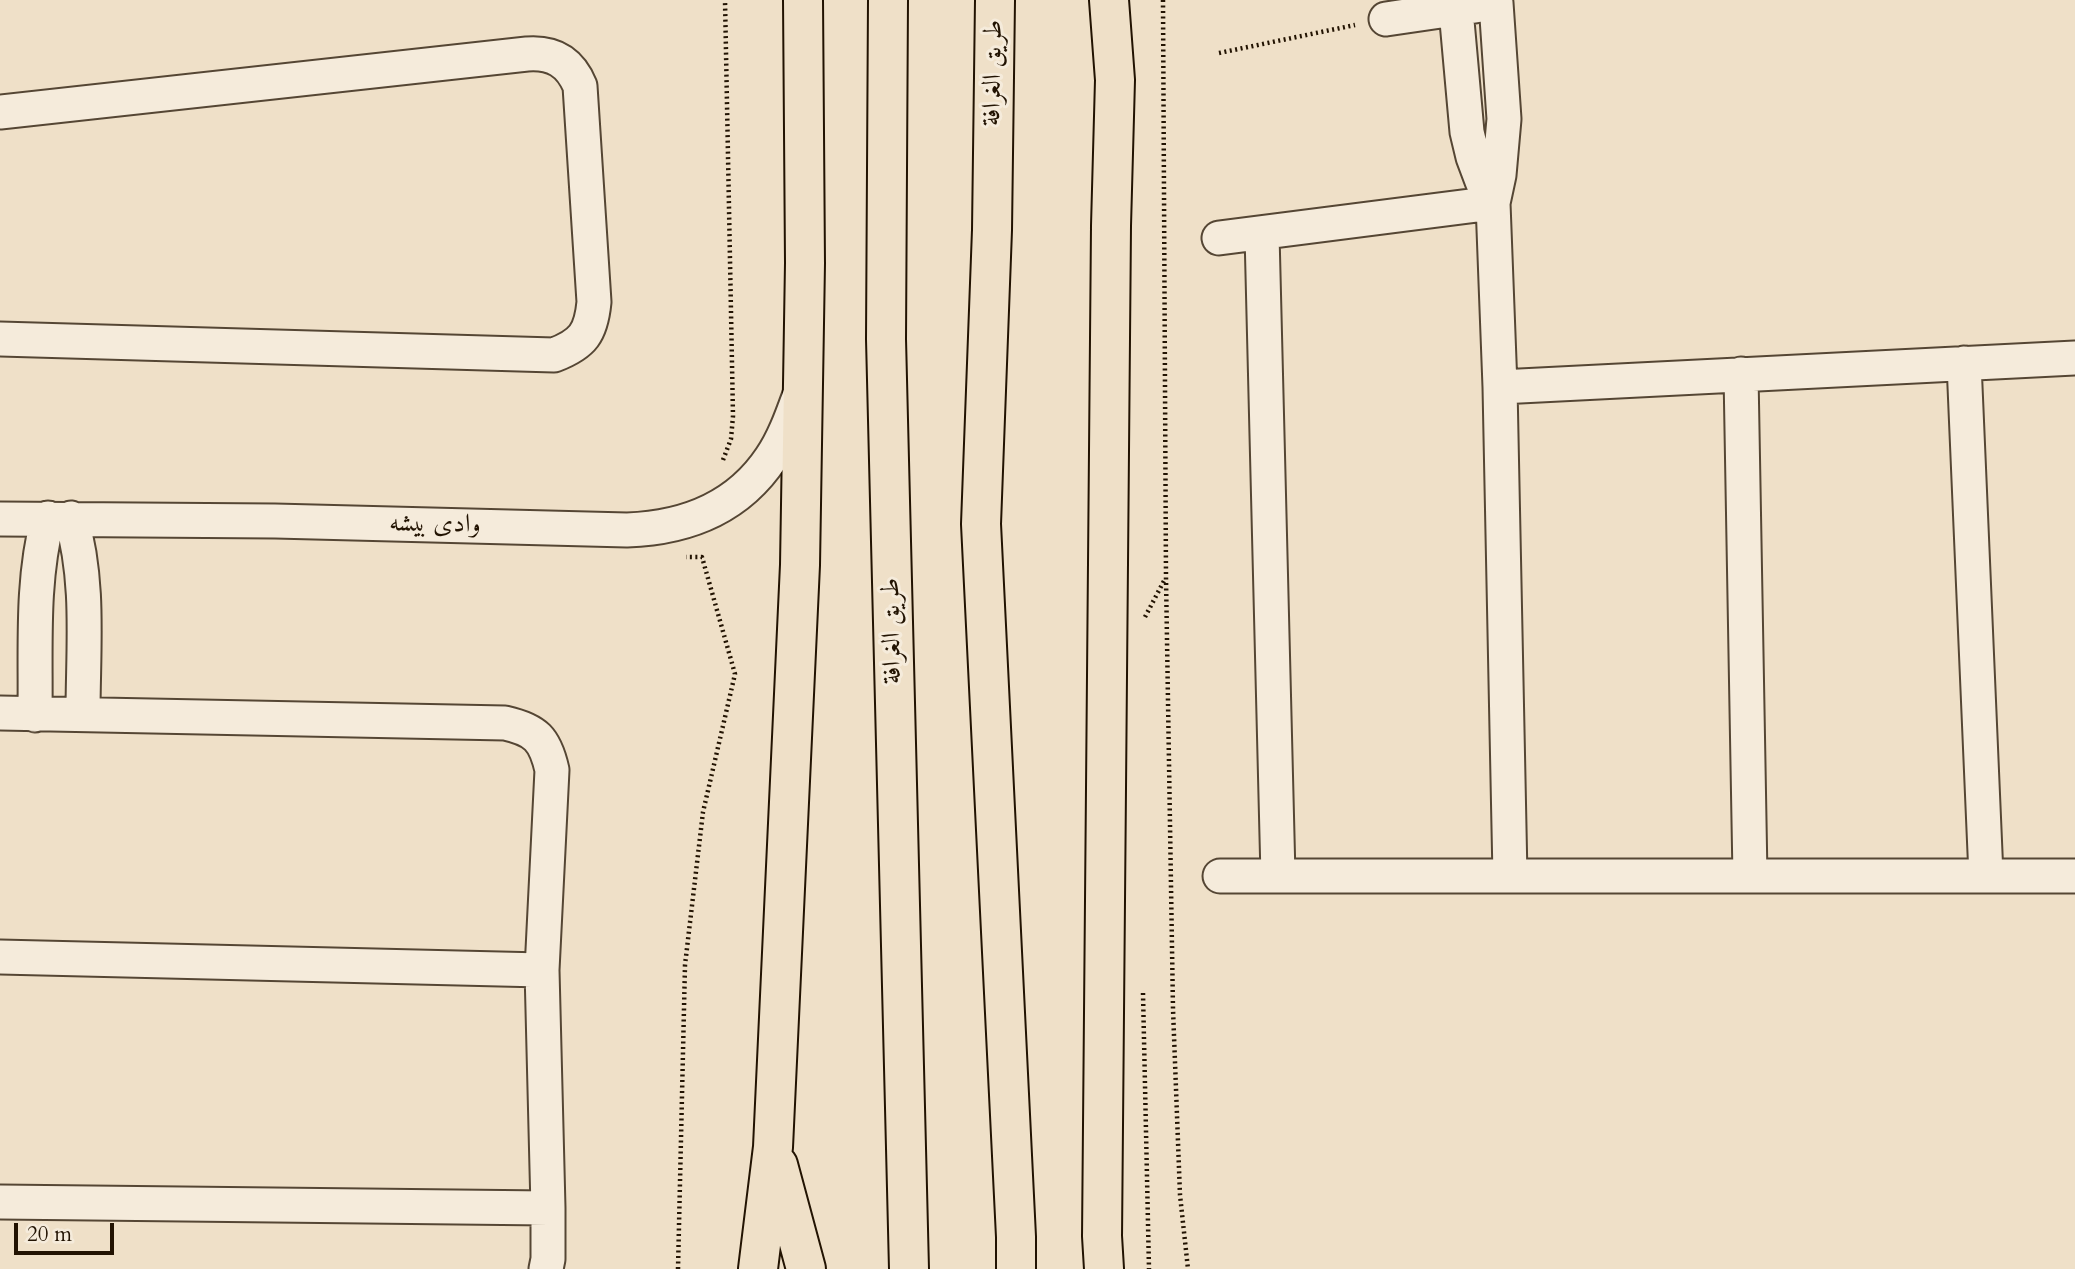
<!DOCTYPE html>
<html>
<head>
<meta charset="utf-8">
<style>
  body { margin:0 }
  #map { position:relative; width:2075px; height:1269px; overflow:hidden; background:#efe0c8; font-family:Cardo,serif }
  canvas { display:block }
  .scale { position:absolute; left:14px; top:1223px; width:100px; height:32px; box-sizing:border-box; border:4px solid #221302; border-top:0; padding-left:9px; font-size:21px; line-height:24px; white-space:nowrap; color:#221302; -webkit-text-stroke:5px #f5ebdb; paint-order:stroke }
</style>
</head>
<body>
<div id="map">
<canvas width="2075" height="1269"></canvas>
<div class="scale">20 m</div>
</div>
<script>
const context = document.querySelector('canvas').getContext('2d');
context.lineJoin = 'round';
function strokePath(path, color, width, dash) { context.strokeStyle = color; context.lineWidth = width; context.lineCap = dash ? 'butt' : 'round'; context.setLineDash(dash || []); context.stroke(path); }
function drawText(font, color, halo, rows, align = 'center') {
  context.font = font + ' Cardo,Amiri,serif'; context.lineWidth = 6; context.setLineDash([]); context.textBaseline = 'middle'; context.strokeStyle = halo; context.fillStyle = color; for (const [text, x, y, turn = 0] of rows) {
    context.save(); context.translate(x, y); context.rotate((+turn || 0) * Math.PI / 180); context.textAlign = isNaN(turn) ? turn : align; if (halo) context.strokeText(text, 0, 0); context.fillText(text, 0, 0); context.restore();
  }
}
const path = new Path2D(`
  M1163,0L1166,578L1173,1009L1180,1195L1188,1269
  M1219,53L1355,25
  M723,460L731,439L733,416L725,0
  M1145,617L1165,579
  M1143,993L1149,1269
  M678,1269L685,965L703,812L735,674L702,557H686`);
const minor = new Path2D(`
  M1496,3L1504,119L1499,175L1493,203L1500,387L1510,876
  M1456,10L1467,132L1473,157L1482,181L1493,203
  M1386,19L1475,6
  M0,112L527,54C553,52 570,62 580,86L594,302C591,333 583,344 554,355L0,339
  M1262,234L1278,876
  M1219,238L1493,203
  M1964,363L1986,876
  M1741,374L1750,876
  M1500,387L2075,358
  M71,518C90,581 83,649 83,714
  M0,519L275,521L627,530C685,528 737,509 771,458C784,439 792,416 800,394
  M0,713L505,723C536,730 545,739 552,770L542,970L548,1208V1259L546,1269
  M35,715C36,649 31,582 48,518
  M1220,876H2075
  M0,957L542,970
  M0,1202L548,1208`);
const highway = new Path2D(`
  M888,0L886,339L909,1269
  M995,0L992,230L981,524L1016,1237V1269
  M778,1165L806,1269
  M758,1269L773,1147L800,565L805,263L803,0
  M1104,1269L1102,1236L1111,226L1115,80L1109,0`);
const streetNames = [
  ["طريق الغرافة",994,73,-89],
  ["وادى بيشه",435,525,1],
  ["طريق الغرافة",893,631,-91]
];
strokePath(minor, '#554634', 37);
strokePath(highway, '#221302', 42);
strokePath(path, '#221302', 4.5, [2, 3.5]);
strokePath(minor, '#f5ebdb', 33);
strokePath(highway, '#efe0c8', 38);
drawText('26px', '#221302', '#f5ebdb', streetNames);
</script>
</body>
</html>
